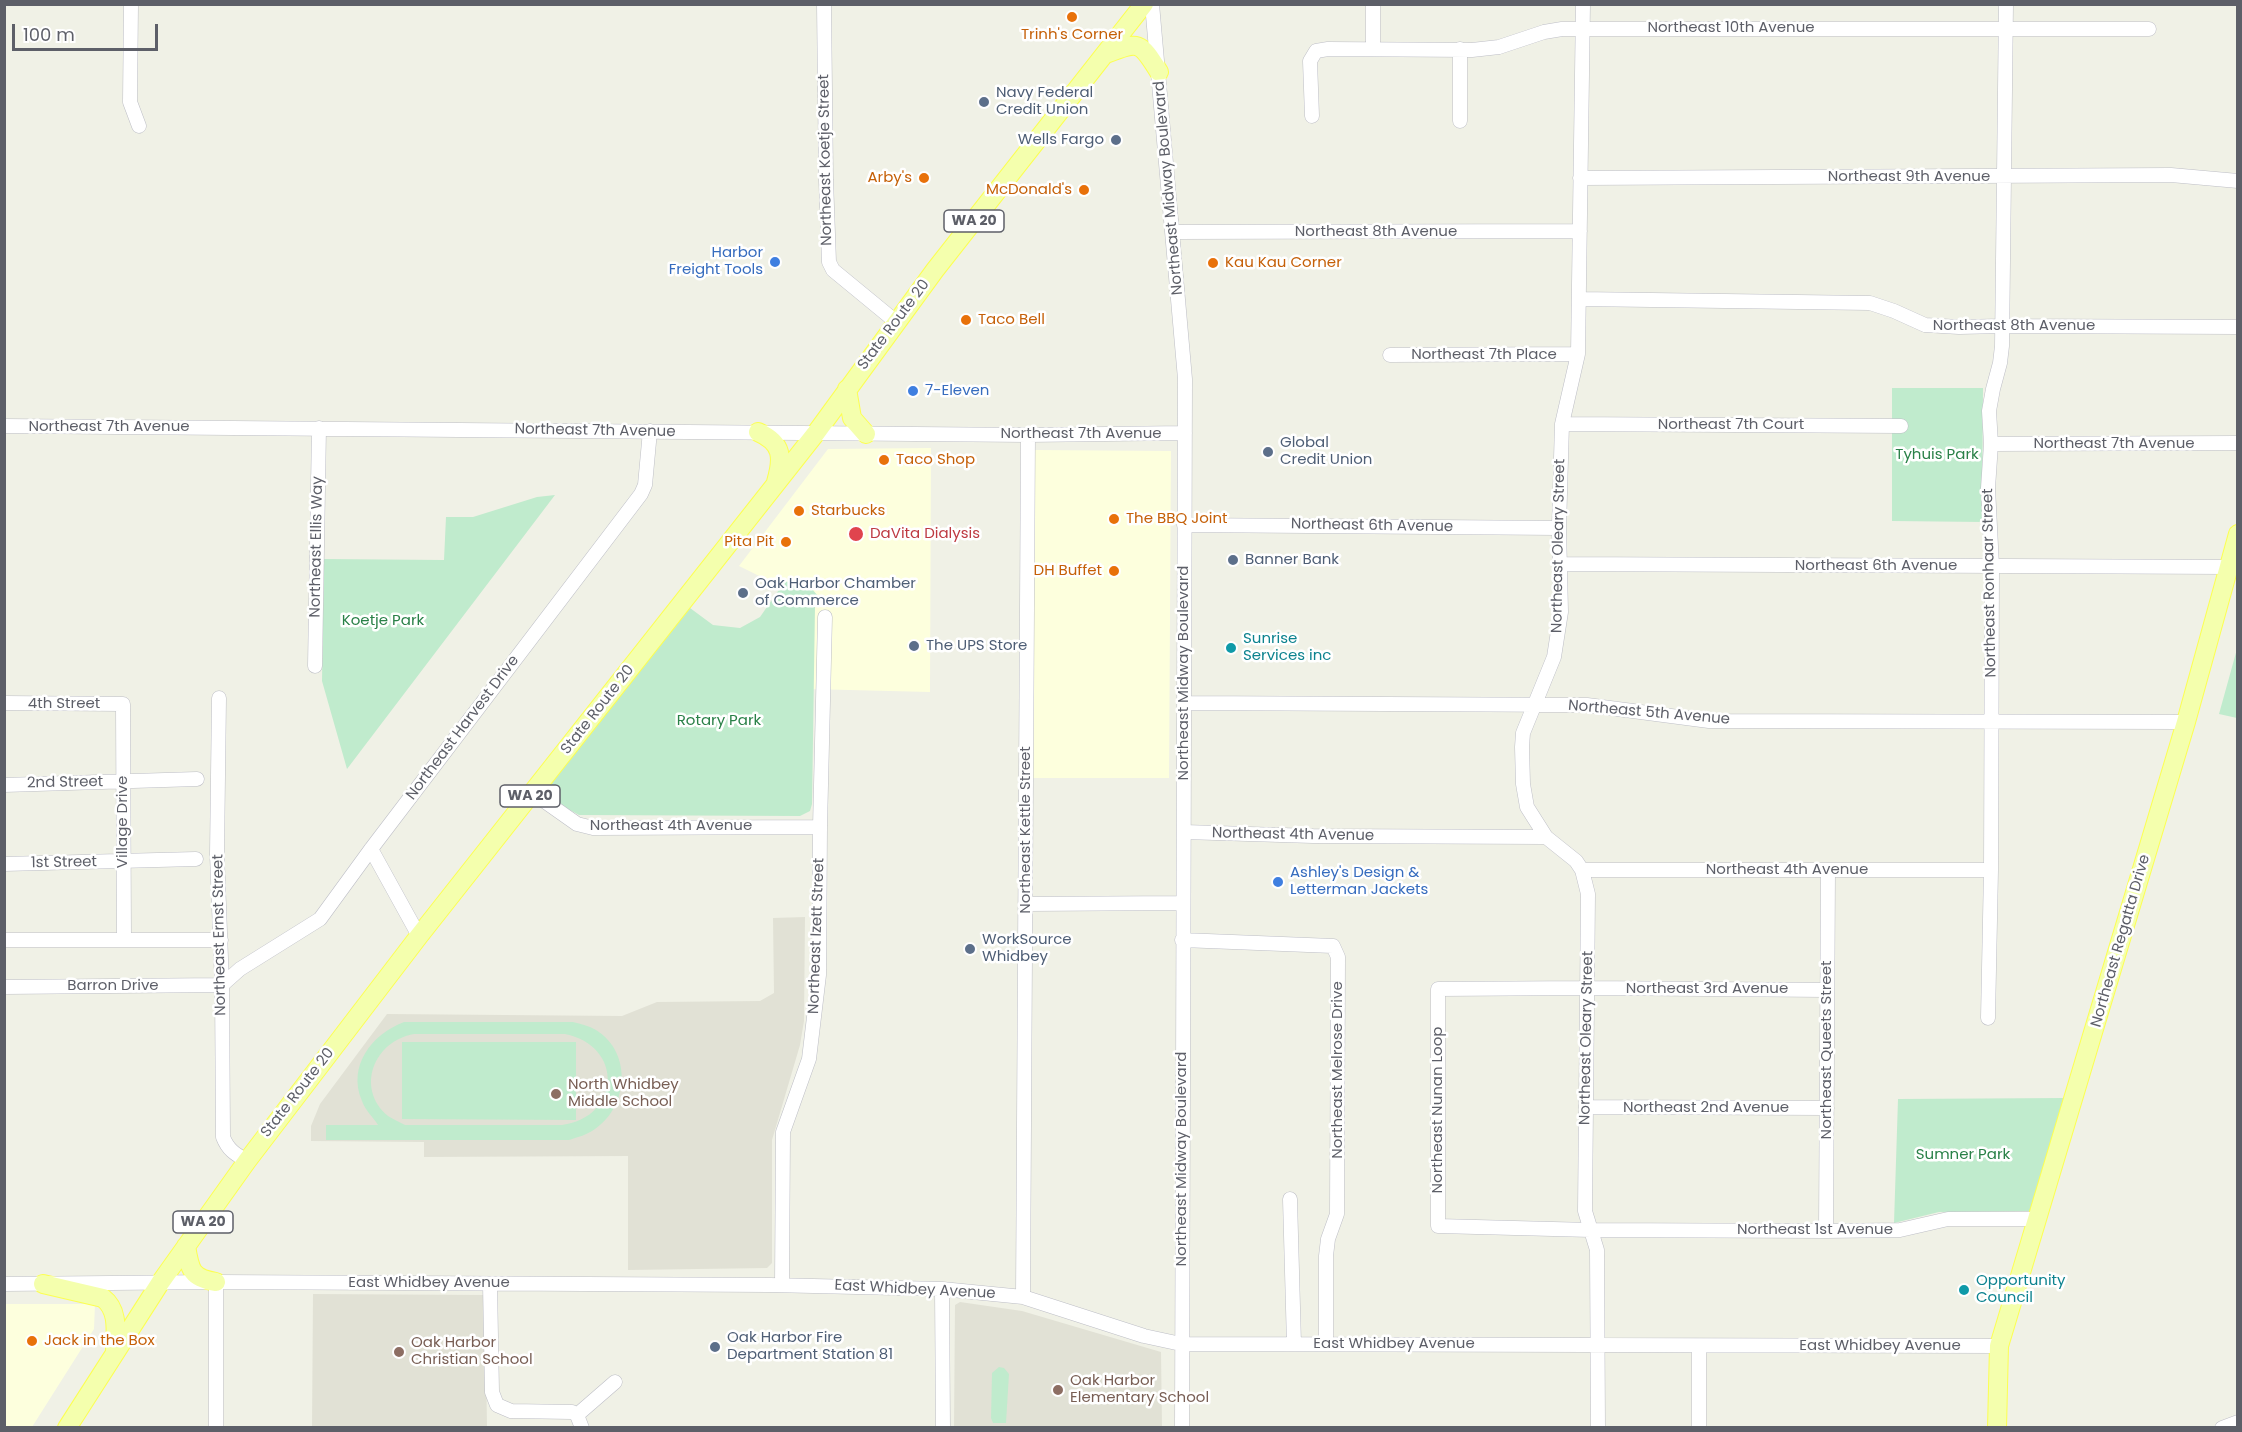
<!DOCTYPE html>
<html>
<head>
<meta charset="utf-8">
<style>
  body { margin:0 }
  #map { position:relative; width:2242px; height:1432px; overflow:hidden; background:#f0f1e6; font-family:Poppins,sans-serif }
  canvas { display:block }
  .frame { position:absolute; inset:0; border:6px solid #5d5f68; pointer-events:none }
  .scale { position:absolute; left:12px; top:24px; width:146px; height:27px; box-sizing:border-box; border:3px solid #5d5f68; border-top:0; padding-left:8px; font-size:18px; line-height:21px; white-space:nowrap; color:#5d5f68; -webkit-text-stroke:4px #fff; paint-order:stroke }
</style>
</head>
<body>
<div id="map">
<canvas width="2242" height="1432"></canvas>
<div class="frame"></div>
<div class="scale">100 m</div>
</div>
<script>
const context = document.querySelector('canvas').getContext('2d');
context.lineJoin = 'round';
function fill(path, color) { context.fillStyle = color; context.fill(path, 'evenodd'); }
function strokePath(path, color, width, dash) { context.strokeStyle = color; context.lineWidth = width; context.lineCap = dash ? 'butt' : 'round'; context.setLineDash(dash || []); context.stroke(path); }
function drawText(font, color, halo, rows, align = 'center') {
  context.font = font + ' Poppins,sans-serif'; context.lineWidth = 5; context.setLineDash([]); context.textBaseline = 'middle'; context.strokeStyle = halo; context.fillStyle = color; for (const [text, x, y, turn = 0] of rows) {
    context.save(); context.translate(x, y); context.rotate((+turn || 0) * Math.PI / 180); context.textAlign = isNaN(turn) ? turn : align; if (halo) context.strokeText(text, 0, 0); context.fillText(text, 0, 0); context.restore();
  }
}
const commercial = new Path2D(`
  M931,448L930,692L809,689L810,601L739,566L828,449Z
  M1034,450L1171,451L1169,778H1032Z
  M4,1304H95L94,1329L32,1427H5Z`);
const education = new Path2D(`
  M805,917L804,1021L800,1045L772,1140V1263L767,1268L628,1270V1156L424,1157V1142L311,1141V1126L320,1104L387,1014L622,1016L657,1002L760,1001L774,993L773,918Z
  M313,1294L485,1295L487,1427L312,1428Z
  M960,1302L1022,1311L1161,1352L1162,1427L954,1428L955,1305Z`);
const green = new Path2D(`
  M1892,388H1983L1982,522L1892,521Z
  M555,495L347,769L322,681L324,559L444,560L446,517H473L537,497Z
  M785,581L812,589L818,596L815,606L812,804L810,811L800,816L579,815L552,800L548,785L690,608L713,625L740,628L760,617Z
  M2237,649L2238,718H2237L2219,714Z
  M404,1022H573C581,1024 589,1026 596,1030C632,1052 629,1106 595,1129C587,1135 578,1137 569,1140H326V1125H378C373,1117 365,1110 362,1101C347,1066 372,1034 404,1022ZM414,1034H565C624,1046 621,1117 562,1125H405C399,1122 393,1119 388,1116C355,1088 374,1041 414,1034Z
  M402,1042H576V1120L402,1119Z
  M2065,1098L2031,1211L1939,1212L1894,1223L1898,1099Z
  M999,1367L1004,1368L1009,1374L1006,1423H993L991,1418L992,1373Z`);
const minor = new Path2D(`
  M131,4L130,102L139,126
  M824,4L826,180L829,262L833,270L895,321
  M1152,4L1185,379L1182,1428
  M1583,4L1578,354L1562,424L1559,528L1561,612L1554,657L1523,733L1522,747L1523,784L1527,807L1546,837L1576,861L1582,870L1588,894L1585,1211L1597,1250L1598,1428
  M1373,49V4
  M1460,49V121
  M1312,116L1310,61L1316,51L1328,49L1472,50L1499,47L1544,32L1562,29H2149
  M1580,178L2171,175L2238,181
  M1173,232L1580,231
  M1579,299L1870,303L1894,311L1925,325L1959,327L2002,326L2238,327
  M1390,355L1578,354
  M1562,424L1901,426
  M4,426L1028,435L1185,433
  M1991,444L2238,443
  M1184,525L1559,528
  M1560,564L2229,567
  M315,666L319,428
  M219,698L217,854L222,985L223,1137C228,1150 235,1154 247,1161
  M4,703L123,704L124,940
  M1184,703L1587,705L1709,721L2186,722
  M4,785L197,779
  M533,793L577,824L593,828L820,827
  M1184,832L1313,836L1546,837
  M371,849L419,936
  M4,864L196,859
  M1582,870H1991
  M1026,904L1183,903
  M4,940H221
  M1182,940L1333,946L1338,957L1337,1214L1328,1239L1326,1256V1344
  M222,985L240,969L320,919L371,849L641,494L645,485L650,431
  M4,987L222,985
  M1827,990L1587,988L1438,989V1226L1591,1230L1826,1231L1900,1230L1948,1219H2037
  M1988,1018L1991,870L1992,566L1988,488L1991,444L1989,411L1993,389L2000,363L2002,346L2006,4
  M1586,1107L1827,1108
  M1290,1199L1294,1344
  M1826,1231L1828,870
  M4,1284L216,1282L770,1285L942,1289L1023,1297L1144,1336L1181,1344L1999,1346
  M490,1284L492,1392L497,1405L511,1411L572,1412L577,1415L582,1428
  M782,1285L783,1132L809,1059L819,975L820,827L825,617
  M942,1289L943,1428
  M1023,1297L1028,435
  M577,1415L615,1382
  M216,1428V1282
  M1699,1428V1346
  M2222,1428L2238,1422`);
const major = new Path2D(`
  M1106,54C1139,41 1140,41 1159,72
  M847,389L852,418L866,434
  M758,432C783,443 783,458 776,482
  M186,1246C190,1270 191,1278 216,1282
  M43,1284L103,1298C120,1311 115,1334 115,1353
  M67,1428L160,1283L247,1161L419,936L816,433L935,270L1144,4
  M1997,1428L1999,1346L2186,722L2238,534`);
const markers = [
  [1072,17,6,"#e8710a"],
  [984,102,6,"#5c6f8a"],
  [1116,140,6,"#5c6f8a"],
  [924,178,6,"#e8710a"],
  [1084,190,6,"#e8710a"],
  [775,262,6,"#3f7fe0"],
  [1213,263,6,"#e8710a"],
  [966,320,6,"#e8710a"],
  [913,391,6,"#3f7fe0"],
  [1268,452,6,"#5c6f8a"],
  [884,460,6,"#e8710a"],
  [799,511,6,"#e8710a"],
  [1114,519,6,"#e8710a"],
  [856,534,8,"#e0444e"],
  [786,542,6,"#e8710a"],
  [1233,560,6,"#5c6f8a"],
  [1114,571,6,"#e8710a"],
  [743,593,6,"#5c6f8a"],
  [914,646,6,"#5c6f8a"],
  [1231,648,6,"#0f9aa8"],
  [1278,882,6,"#3f7fe0"],
  [970,949,6,"#5c6f8a"],
  [556,1094,6,"#8d6e63"],
  [1964,1290,6,"#0f9aa8"],
  [32,1341,6,"#e8710a"],
  [715,1347,6,"#5c6f8a"],
  [399,1352,6,"#8d6e63"],
  [1058,1390,6,"#8d6e63"]
];
const shields = [
  [974,221,60],
  [530,796,60],
  [203,1222,60]
];
const shieldNames = [
  ["WA 20",974,221],
  ["WA 20",530,796],
  ["WA 20",203,1222]
];
const streetNames = [
  ["Northeast 10th Avenue",1731,28],
  ["Northeast Koetje Street",826,160,-91],
  ["Northeast 9th Avenue",1909,177],
  ["Northeast Midway Boulevard",1169,188,-95],
  ["Northeast 8th Avenue",1376,232],
  ["State Route 20",894,325,-53],
  ["Northeast 8th Avenue",2014,326],
  ["Northeast 7th Place",1484,355],
  ["Northeast 7th Court",1731,425],
  ["Northeast 7th Avenue",109,427],
  ["Northeast 7th Avenue",595,431,1],
  ["Northeast 7th Avenue",1081,434],
  ["Northeast 7th Avenue",2114,444],
  ["Northeast 6th Avenue",1372,526,1],
  ["Northeast Oleary Street",1559,546,-89],
  ["Northeast Ellis Way",317,547,-89],
  ["Northeast 6th Avenue",1876,566],
  ["Northeast Ronhaar Street",1990,583,-91],
  ["Northeast Midway Boulevard",1184,673,-90],
  ["4th Street",64,704],
  ["State Route 20",598,710,-52],
  ["Northeast 5th Avenue",1649,713,5],
  ["Northeast Harvest Drive",463,728,-53],
  ["2nd Street",65,783,-1],
  ["Village Drive",123,822,-90],
  ["Northeast 4th Avenue",671,826],
  ["Northeast Kettle Street",1026,830,-90],
  ["Northeast 4th Avenue",1293,835,1],
  ["1st Street",64,863,-1],
  ["Northeast 4th Avenue",1787,870],
  ["Northeast Ernst Street",220,935,-91],
  ["Northeast Izett Street",817,936,-88],
  ["Northeast Regatta Drive",2121,941,-74],
  ["Barron Drive",113,986],
  ["Northeast 3rd Avenue",1707,989],
  ["Northeast Oleary Street",1587,1038,-89],
  ["Northeast Queets Street",1827,1050,-90],
  ["Northeast Melrose Drive",1338,1070,-90],
  ["State Route 20",298,1093,-52],
  ["Northeast 2nd Avenue",1706,1108],
  ["Northeast Nunan Loop",1438,1110,-90],
  ["Northeast Midway Boulevard",1182,1159,-90],
  ["Northeast 1st Avenue",1815,1230],
  ["East Whidbey Avenue",429,1283],
  ["East Whidbey Avenue",915,1290,3],
  ["East Whidbey Avenue",1394,1344],
  ["East Whidbey Avenue",1880,1346]
];
const foodNames = [
  ["Trinh's Corner",1072,35,"center"],
  ["Arby's",912,178,"right"],
  ["McDonald's",1072,190,"right"],
  ["Kau Kau Corner",1225,263],
  ["Taco Bell",978,320],
  ["Taco Shop",896,460],
  ["Starbucks",811,511],
  ["The BBQ Joint",1126,519],
  ["Pita Pit",774,542,"right"],
  ["DH Buffet",1102,571,"right"],
  ["Jack in the Box",44,1341]
];
const serviceNames = [
  ["Navy Federal",996,93],
  ["Credit Union",996,110],
  ["Wells Fargo",1104,140,"right"],
  ["Global",1280,443],
  ["Credit Union",1280,460],
  ["Banner Bank",1245,560],
  ["Oak Harbor Chamber",755,584],
  ["of Commerce",755,601],
  ["The UPS Store",926,646],
  ["WorkSource",982,940],
  ["Whidbey",982,957],
  ["Oak Harbor Fire",727,1338],
  ["Department Station 81",727,1355]
];
const shopNames = [
  ["Harbor",763,253,"right"],
  ["Freight Tools",763,270,"right"],
  ["7-Eleven",925,391],
  ["Ashley's Design &",1290,873],
  ["Letterman Jackets",1290,890]
];
const parkNames = [
  ["Tyhuis Park",1937,455],
  ["Koetje Park",383,621],
  ["Rotary Park",719,721],
  ["Sumner Park",1963,1155]
];
const healthNames = [
  ["DaVita Dialysis",870,534]
];
const cultureNames = [
  ["Sunrise",1243,639],
  ["Services inc",1243,656],
  ["Opportunity",1976,1281],
  ["Council",1976,1298]
];
const educationNames = [
  ["North Whidbey",568,1085],
  ["Middle School",568,1102],
  ["Oak Harbor",411,1343],
  ["Christian School",411,1360],
  ["Oak Harbor",1070,1381],
  ["Elementary School",1070,1398]
];
fill(commercial, '#fdffdd');
fill(education, '#e1e1d5');
fill(green, '#c0ebcd');
strokePath(minor, '#bdbec6', 15);
strokePath(major, '#fcff51', 20);
strokePath(minor, '#fff', 14);
strokePath(major, '#f4ffad', 18);
for (const [x, y, r, color] of markers) { const dot = new Path2D(); dot.arc(x, y, r, 0, 2 * Math.PI); context.fillStyle = color; context.fill(dot); strokePath(dot, '#fff', 2); }
for (const [x, y, w] of shields) { const box = new Path2D(); box.roundRect(x - w / 2, y - 11, w, 22, 4.5); context.fillStyle = '#fff'; context.fill(box); strokePath(box, '#5d5f68', 1.5); }
drawText('bold 14px', '#5d5f68', null, shieldNames);
drawText('15px', '#5d5f68', '#fff', streetNames);
drawText('15px', '#c56008', '#fff', foodNames, 'left');
drawText('15px', '#4e5e75', '#fff', serviceNames, 'left');
drawText('15px', '#366cbe', '#fff', shopNames, 'left');
drawText('15px', '#2a8148', '#fff', parkNames);
drawText('15px', '#be3a42', '#fff', healthNames, 'left');
drawText('15px', '#0d838f', '#fff', cultureNames, 'left');
drawText('15px', '#785e54', '#fff', educationNames, 'left');
</script>
</body>
</html>
